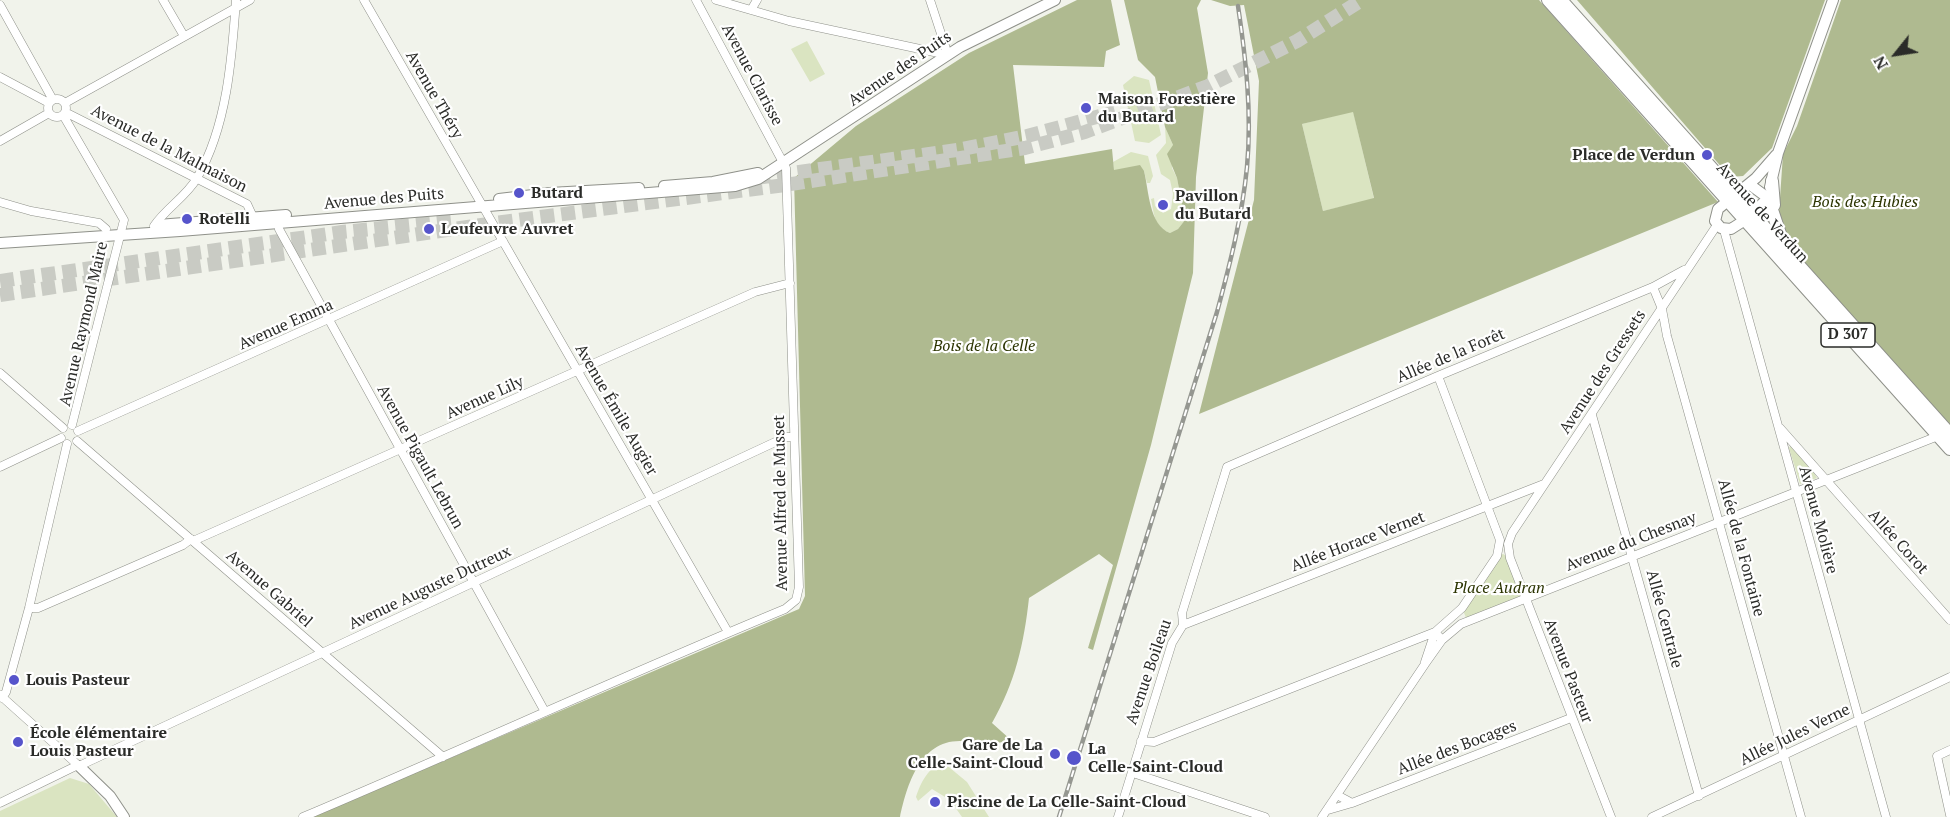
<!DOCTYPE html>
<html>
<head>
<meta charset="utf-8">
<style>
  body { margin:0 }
  #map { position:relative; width:1950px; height:817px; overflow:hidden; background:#f1f3eb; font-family:"PT Serif",serif }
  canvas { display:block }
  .north { position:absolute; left:1866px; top:24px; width:60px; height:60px; -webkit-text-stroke:4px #fff; paint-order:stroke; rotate:240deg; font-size:16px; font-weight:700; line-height:24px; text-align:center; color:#2a2b28 }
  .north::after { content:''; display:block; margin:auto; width:21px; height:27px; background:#2a2b28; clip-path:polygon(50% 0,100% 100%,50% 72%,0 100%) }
</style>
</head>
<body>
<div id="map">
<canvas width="1950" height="817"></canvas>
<div class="north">N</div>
</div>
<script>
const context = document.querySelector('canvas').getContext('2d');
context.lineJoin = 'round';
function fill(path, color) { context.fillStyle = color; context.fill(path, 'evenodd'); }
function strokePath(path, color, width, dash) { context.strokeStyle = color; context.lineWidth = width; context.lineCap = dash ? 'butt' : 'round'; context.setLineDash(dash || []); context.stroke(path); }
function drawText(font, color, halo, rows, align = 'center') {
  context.font = font + ' "PT Serif",serif'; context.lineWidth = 4.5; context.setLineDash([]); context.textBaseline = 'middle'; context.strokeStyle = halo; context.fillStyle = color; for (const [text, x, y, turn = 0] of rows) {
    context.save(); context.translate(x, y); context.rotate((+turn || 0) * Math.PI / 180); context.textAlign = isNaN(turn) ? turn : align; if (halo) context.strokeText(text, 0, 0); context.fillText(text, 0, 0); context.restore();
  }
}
const green = new Path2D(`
  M807,41L825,74L810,82L791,49Z
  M1134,76L1149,80L1161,135L1149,143L1135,141L1123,85Z
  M1353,111L1374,199L1323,211L1302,124Z
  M1165,127L1173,145L1172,168L1177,178L1185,220L1178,229L1170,233C1154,227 1154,214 1151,199L1154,198L1155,206L1163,213L1171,209L1173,194L1170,180L1161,174L1156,155L1166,143Z
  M1131,152L1148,156L1153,176L1150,183H1147L1144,171L1114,170L1113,162Z
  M1791,445L1814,473L1817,478L1800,484L1789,448Z
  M1503,554L1510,558L1526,598L1467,620L1462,608L1497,556Z
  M944,763L967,782L989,817H962L950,800L932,789L918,801L916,797C920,784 929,765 944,763Z
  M70,778L89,784L117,817H0V811Z`);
const forest = new Path2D(`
  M1077,0H1111L1120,45L1106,51L1104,67L1013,65L1025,164L1112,149L1114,170L1140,165L1144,171C1149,191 1149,225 1170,233L1178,229L1185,220L1177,178L1167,154L1173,145L1165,127L1155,77L1138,60L1124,0H1201L1197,8L1208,73L1196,177L1193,273L1151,445L1093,650L1088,648L1113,565L1099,554L1029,598C1024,644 1015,683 992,723L1011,740C994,746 979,741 961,741C920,740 907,785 900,817H312L799,609L805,596L794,178L856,126L969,53Z
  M1211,0H1539L1718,202L1199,414L1254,200L1259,81L1244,5L1230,6ZM1353,112L1374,198L1323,211L1302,124Z
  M1577,0H1825L1772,148L1743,176L1730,177Z
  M1841,0H1950V425L1805,266L1778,227L1783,154L1797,126Z`);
const highwayTunnel = new Path2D(`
  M756,178L957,150L1027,136L1115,112
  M0,281L342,232L452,221
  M0,295L495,223L785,185L1025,148L1085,132L1208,86L1297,41L1362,0`);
const street = new Path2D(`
  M163,0L184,36
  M364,0L728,632
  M716,0L789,21L948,55L930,0
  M0,5L53,100
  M751,10L757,0
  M0,77L49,103
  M48 108a9 9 0 1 1 18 0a9 9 0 1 1-18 0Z
  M65,103L250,0
  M65,112L247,204L253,217
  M63,115L124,220L72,425
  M0,141L49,113
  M0,202L31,211L99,223L106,229
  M278,219L279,229L544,710
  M154,226C166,208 186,197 197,178C227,127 232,58 236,0
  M1724,230L1886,817
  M1653,287L1662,309L1667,336L1801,817
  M0,373L63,428
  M1592,415L1699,796
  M1780,428L1950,620
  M78,431L503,241
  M77,441L443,757
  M0,467L61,438
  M193,541L755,292L790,283
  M29,608H38L183,545L191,539
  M1183,625L1544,484
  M1425,662L1435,632L1462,608L1497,556L1500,540L1438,376
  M0,695L79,766L786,437H794
  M2,698L6,692L29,608L67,444
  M1141,741L1154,742L1435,632L1442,640
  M1950,750L1937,756L1950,815
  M1133,773L1265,817
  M0,803L78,765
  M1352,803L1571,718
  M1328,810L1352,803L1337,795
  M303,817C464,749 623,676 785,609L796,600L799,587L786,168L696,0
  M1118,817L1172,643L1183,625L1182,613L1227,467L1438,376L1653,287L1684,270
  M1322,817L1425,664L1442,640L1461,624L1938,436
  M1611,817L1510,558L1508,544L1512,533L1717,225
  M1652,817L1950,677`);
const secondary = new Path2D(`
  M1749,184L1768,198
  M664,186L713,182L758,173
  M1770,187L1778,153L1833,0
  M1768,198L1745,220L1731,229L1721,228L1715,221L1718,209L1756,178L1776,155
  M499,199L550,193L639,188
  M158,225L286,215
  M0,243L180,231L735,186L758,179L960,47L1055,0
  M79,766L110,796L124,817`);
const primary = new Path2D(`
  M1548,0L1950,449
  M1561,0L1950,434
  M1772,181L1774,205
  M1768,198L1783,243`);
const rail = new Path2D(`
  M1059,817L1217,312C1230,264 1242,217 1247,167C1252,113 1246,60 1238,6`);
const markers = [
  [1086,108,6,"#5654cb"],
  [1707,155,6,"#5654cb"],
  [519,193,6,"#5654cb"],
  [1163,205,6,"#5654cb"],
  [187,219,6,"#5654cb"],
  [429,229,6,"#5654cb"],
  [14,680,6,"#5654cb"],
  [18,742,6,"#5654cb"],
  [1055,754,6,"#5654cb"],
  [1074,758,8,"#5654cb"],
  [935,802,6,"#5654cb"]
];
const shields = [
  [1848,335,54]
];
const shieldNames = [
  ["D 307",1848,335]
];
const streetNames = [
  ["Avenue des Puits",900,69,-34],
  ["Avenue Clarisse",752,75,62],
  ["Avenue Théry",434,95,60],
  ["Avenue de la Malmaison",169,149,27],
  ["Avenue des Puits",384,199,-5],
  ["Avenue de Verdun",1762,213,48],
  ["Avenue Raymond Maire",84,324,-77],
  ["Avenue Emma",286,325,-24],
  ["Allée de la Forêt",1451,356,-23],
  ["Avenue des Gressets",1603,372,-57],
  ["Avenue Lily",485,398,-24],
  ["Avenue Émile Augier",616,410,60],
  ["Avenue Pigault Lebrun",420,457,61],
  ["Avenue Alfred de Musset",781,503,-91],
  ["Avenue Molière",1818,520,75],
  ["Allée Horace Vernet",1358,542,-21],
  ["Avenue du Chesnay",1631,542,-21],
  ["Allée Corot",1898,542,48],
  ["Allée de la Fontaine",1741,548,75],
  ["Avenue Auguste Dutreux",430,588,-25],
  ["Avenue Gabriel",269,589,41],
  ["Allée Centrale",1664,619,75],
  ["Avenue Pasteur",1568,671,69],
  ["Avenue Boileau",1149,672,-71],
  ["Allée Jules Verne",1795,735,-26],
  ["Allée des Bocages",1457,748,-21]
];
const poiNames = [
  ["Maison Forestière",1098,99],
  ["du Butard",1098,117],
  ["Place de Verdun",1695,155,"right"],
  ["Butard",531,193],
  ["Pavillon",1175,196],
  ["du Butard",1175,214],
  ["Rotelli",199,219],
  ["Leufeuvre Auvret",441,229],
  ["Louis Pasteur",26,680],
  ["École élémentaire",30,733],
  ["Louis Pasteur",30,751],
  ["Gare de La",1043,745,"right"],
  ["Celle-Saint-Cloud",1043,763,"right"],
  ["La",1088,749],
  ["Celle-Saint-Cloud",1088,767],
  ["Piscine de La Celle-Saint-Cloud",947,802]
];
const parkNames = [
  ["Bois des Hubies",1865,202],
  ["Bois de la Celle",984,346],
  ["Place Audran",1499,588]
];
fill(green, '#dae4c1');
fill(forest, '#afba90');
strokePath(highwayTunnel, '#c9cbc4', 14, [14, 7]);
strokePath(street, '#8f918a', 9);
strokePath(secondary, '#8f918a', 12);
strokePath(primary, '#8f918a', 14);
strokePath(street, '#fff', 8);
strokePath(secondary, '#fff', 10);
strokePath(primary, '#fff', 12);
strokePath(rail, '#959791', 4.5);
strokePath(rail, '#fff', 2, [7]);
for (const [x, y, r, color] of markers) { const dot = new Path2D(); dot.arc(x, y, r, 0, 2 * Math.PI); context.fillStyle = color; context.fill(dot); strokePath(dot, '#fff', 2); }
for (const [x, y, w] of shields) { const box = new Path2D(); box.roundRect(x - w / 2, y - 12, w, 24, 4.5); context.fillStyle = '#fff'; context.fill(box); strokePath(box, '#2a2b28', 1.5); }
drawText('bold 15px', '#2a2b28', null, shieldNames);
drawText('16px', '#2a2b28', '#fff', streetNames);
drawText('bold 16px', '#2a2b28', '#fff', poiNames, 'left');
drawText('italic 16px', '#2c3502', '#fff', parkNames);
</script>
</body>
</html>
